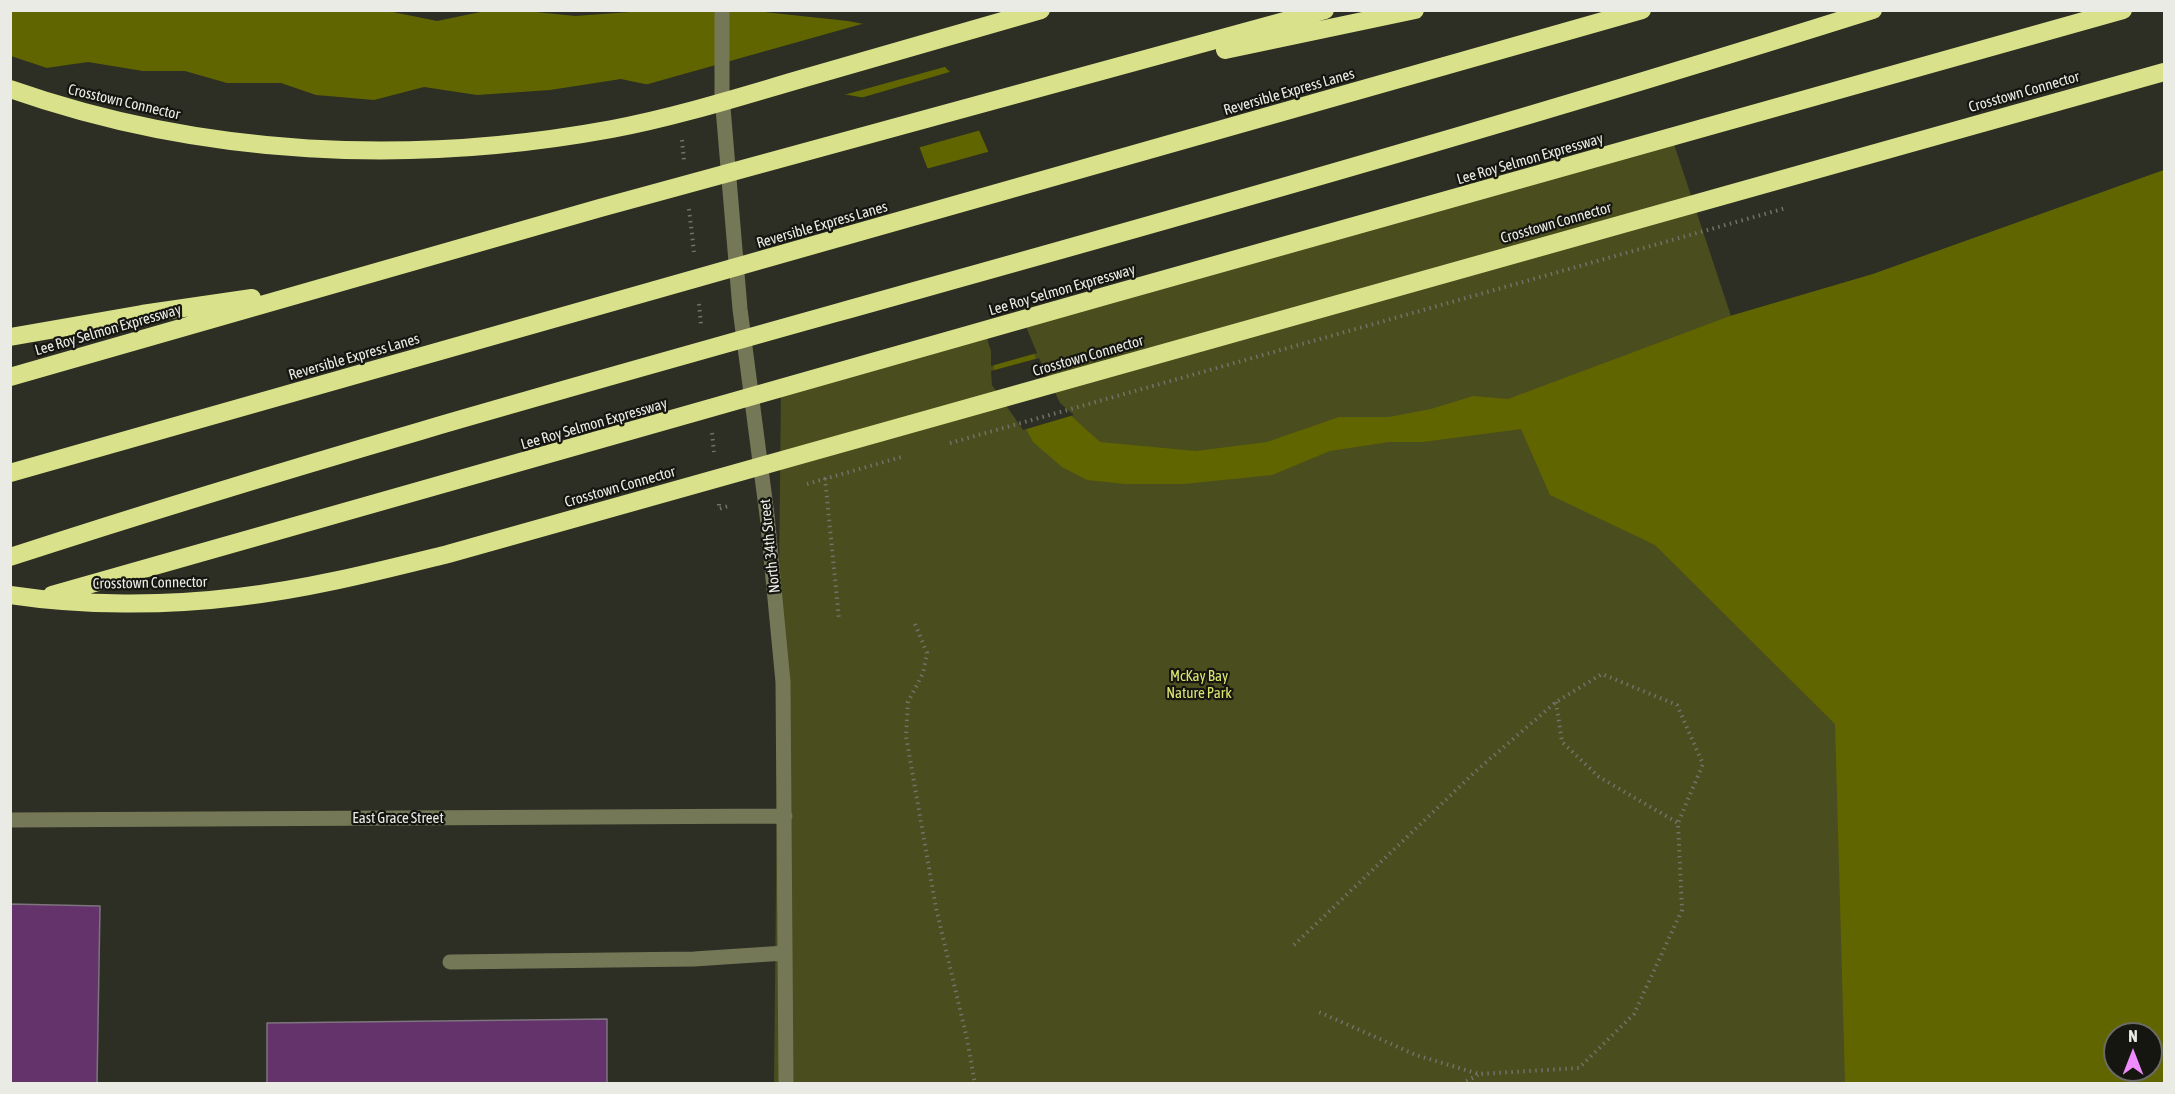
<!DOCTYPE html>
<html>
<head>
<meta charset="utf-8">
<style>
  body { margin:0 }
  #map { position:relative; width:2175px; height:1094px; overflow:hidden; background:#2d2f24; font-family:"Asap Condensed",sans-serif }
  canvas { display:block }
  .frame { position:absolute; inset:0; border:12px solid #eaebe4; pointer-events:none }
  .north { position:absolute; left:2103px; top:1022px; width:60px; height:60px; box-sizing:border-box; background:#161611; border:2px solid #6b6b65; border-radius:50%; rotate:0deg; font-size:16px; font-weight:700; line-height:24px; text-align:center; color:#eaebe4 }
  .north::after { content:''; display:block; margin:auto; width:21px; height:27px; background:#ed8cfa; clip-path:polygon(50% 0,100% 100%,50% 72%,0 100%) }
</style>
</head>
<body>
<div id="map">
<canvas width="2175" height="1094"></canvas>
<div class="frame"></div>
<div class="north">N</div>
</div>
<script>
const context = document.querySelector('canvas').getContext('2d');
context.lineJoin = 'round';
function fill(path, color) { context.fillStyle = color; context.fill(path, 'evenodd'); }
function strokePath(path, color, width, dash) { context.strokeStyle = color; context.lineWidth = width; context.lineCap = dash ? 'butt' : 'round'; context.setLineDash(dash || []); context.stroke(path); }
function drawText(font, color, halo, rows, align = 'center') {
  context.font = font + ' "Asap Condensed",sans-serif'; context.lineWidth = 4.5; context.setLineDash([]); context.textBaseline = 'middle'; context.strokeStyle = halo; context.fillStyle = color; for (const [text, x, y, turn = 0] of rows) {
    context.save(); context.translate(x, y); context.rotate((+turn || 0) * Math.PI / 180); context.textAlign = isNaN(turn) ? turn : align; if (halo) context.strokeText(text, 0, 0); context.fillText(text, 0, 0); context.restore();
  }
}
const green = new Path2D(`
  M1672,138L1731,316L1873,274L2164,170V1083L774,1084L781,384ZM2115,1034H2151V1070H2115Z`);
const water = new Path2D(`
  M383,10L437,21L490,10L526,11L575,16L630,12H764L848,21L890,29L932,54L957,79L991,158L1024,329L1041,371L1058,404L1100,442L1196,451L1267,442L1339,417H1389L1431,409L1473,396L1508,399L1730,316L1873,274L2164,170V1083H1845L1835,724L1655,545L1550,495L1521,429L1423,442H1389L1330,451L1272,475L1184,484H1125L1087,480L1062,467L1033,442L1024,425L994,383V350L974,271L940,187L927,167L911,125L877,100L831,92L764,83L659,87L621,79L550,90L477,95L424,87L374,100L316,95L281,83H227L185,71H143L88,62L11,73L10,11ZM2115,1034H2151V1070H2115Z`);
const pier = new Path2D(`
  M869,22L891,26L934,51L948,66L840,96L764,86L659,90L641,86Z
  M11,56L53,70L10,76Z
  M953,71L959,78L981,130L917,148L908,127L876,103L857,99Z
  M991,151L1010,220L1015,262L1027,329L1037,353L991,366V351L975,301L971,272L954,239L937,189L926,169Z
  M1039,358L1060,403L1074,415L1023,430L992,385L991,371Z`);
const building = new Path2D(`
  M10,904L100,906L97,1084H10Z
  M607,1019V1084H267V1023Z`);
const path = new Path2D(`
  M682,140L684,160
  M689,209L694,252
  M699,304L701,324
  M712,433L714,452
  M950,443L1786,208
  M825,478L839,619
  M807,484L905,456
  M719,504V509L728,506
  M915,624L927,653L923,673L908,702L906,736L936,908L967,1039L975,1084
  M1556,702L1562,742L1599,777L1678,823
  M1294,945L1476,771L1556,702L1602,674L1677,705L1703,764L1678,823L1682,910L1634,1014L1579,1068L1479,1074L1416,1055L1319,1012
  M1461,1084L1478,1075`);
const minor = new Path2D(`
  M722,10V96L740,309L767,515L783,682L786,1084
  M10,820L785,816
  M450,962L694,959L785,953`);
const highway = new Path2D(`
  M1225,50L1415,10
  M10,89C204,157 411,166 612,129C676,117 739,97 801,79C881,56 961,33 1041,10
  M10,337L142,314L252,298
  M10,377L600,208L1325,10
  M10,473L1642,10
  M10,557C310,459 615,375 918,290C1237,201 1556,110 1873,10
  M10,595C83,606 166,606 238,597C309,589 379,571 448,554L2164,72
  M52,595L1105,296L2123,10`);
const streetNames = [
  ["Reversible Express Lanes",1289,92,-16],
  ["Crosstown Connector",2024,92,-16],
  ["Crosstown Connector",124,102,13],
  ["Lee Roy Selmon Expressway",1530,159,-16],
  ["Crosstown Connector",1556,223,-16],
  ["Reversible Express Lanes",822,225,-16],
  ["Lee Roy Selmon Expressway",1062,290,-16],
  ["Lee Roy Selmon Expressway",108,330,-16],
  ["Crosstown Connector",1088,356,-16],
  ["Reversible Express Lanes",354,357,-16],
  ["Lee Roy Selmon Expressway",594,424,-16],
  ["Crosstown Connector",620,487,-16],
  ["North 34th Street",770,546,-96],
  ["Crosstown Connector",150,583,-1],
  ["East Grace Street",398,818]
];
const parkNames = [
  ["McKay Bay",1199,676],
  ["Nature Park",1199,693]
];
fill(green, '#4a4d1d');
fill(water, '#616500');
fill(pier, '#2d2f24');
fill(building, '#65336c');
strokePath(building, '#7d747e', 1.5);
strokePath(path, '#717269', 4, [1.5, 4.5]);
strokePath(minor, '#757857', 15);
strokePath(highway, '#dae18b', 18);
drawText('15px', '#eaebe4', '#161611', streetNames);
drawText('15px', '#dce471', '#161611', parkNames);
</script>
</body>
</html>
